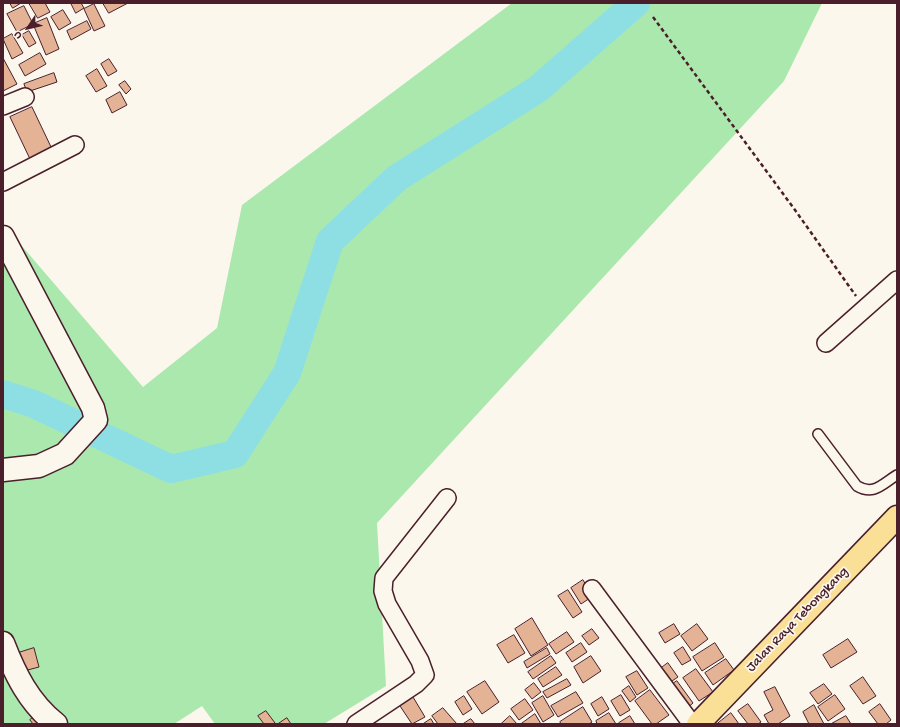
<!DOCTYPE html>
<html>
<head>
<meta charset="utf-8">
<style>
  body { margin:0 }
  #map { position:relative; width:900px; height:727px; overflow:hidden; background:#fbf7ec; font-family:"Gochi Hand",sans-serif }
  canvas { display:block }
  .frame { position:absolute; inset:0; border:4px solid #4a1f2b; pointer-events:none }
  .north { position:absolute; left:8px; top:8px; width:40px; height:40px; -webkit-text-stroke:3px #fbf7ec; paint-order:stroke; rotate:235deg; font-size:11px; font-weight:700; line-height:16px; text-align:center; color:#4a1f2b }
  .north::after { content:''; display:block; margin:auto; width:14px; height:18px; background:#4a1f2b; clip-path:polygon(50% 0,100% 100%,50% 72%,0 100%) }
</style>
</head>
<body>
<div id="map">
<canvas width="900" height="727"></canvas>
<div class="frame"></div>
<div class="north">U</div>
</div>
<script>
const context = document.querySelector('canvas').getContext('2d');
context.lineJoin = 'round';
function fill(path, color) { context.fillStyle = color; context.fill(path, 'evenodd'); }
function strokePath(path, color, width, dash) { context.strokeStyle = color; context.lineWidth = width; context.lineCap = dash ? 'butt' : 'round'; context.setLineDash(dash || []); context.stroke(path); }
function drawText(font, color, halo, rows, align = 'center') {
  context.font = font + ' "Gochi Hand",sans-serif'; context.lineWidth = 3.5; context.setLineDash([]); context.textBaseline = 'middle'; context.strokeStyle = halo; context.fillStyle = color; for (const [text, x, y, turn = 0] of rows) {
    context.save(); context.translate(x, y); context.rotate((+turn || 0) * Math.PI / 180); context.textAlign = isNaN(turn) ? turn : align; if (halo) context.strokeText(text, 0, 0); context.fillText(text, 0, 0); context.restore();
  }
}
const green = new Path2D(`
  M512,3H822L784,81L377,523L386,686L324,724H215L202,706L174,724H3V224L143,387L217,328L242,205Z`);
const river = new Path2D(`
  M3,394L34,404L171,469L235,454L287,373L330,241L397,178L538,89L636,3`);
const building = new Path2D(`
  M10,3H21L13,8Z
  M29,3H45L50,12L38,18Z
  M71,3H81L84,8L76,13Z
  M103,3H128L109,13Z
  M94,4L105,26L94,31L84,9Z
  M24,6L33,24L17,32L7,14Z
  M63,10L71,23L59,30L51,17Z
  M47,18L59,49L46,55L33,24Z
  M87,21L91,29L71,40L67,31Z
  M29,31L36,43L29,47L22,35Z
  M12,34L23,53L12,59L3,39Z
  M40,53L46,64L25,76L19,65Z
  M3,58L17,84L3,91Z
  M109,59L117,71L108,76L101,64Z
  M97,69L107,86L96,92L86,76Z
  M54,73L57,82L27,92L24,84Z
  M125,81L131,89L126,94L119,85Z
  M120,92L127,105L112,113L106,100Z
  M32,107L52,149L30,159L10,117Z
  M583,580L593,596L581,604L571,588Z
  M568,590L582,612L573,618L558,596Z
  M532,618L548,645L531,656L515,629Z
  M674,624L680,634L665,643L659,633Z
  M697,624L708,639L692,651L681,636Z
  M592,629L599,638L589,645L582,636Z
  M567,632L574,642L556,654L549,644Z
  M514,635L525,653L508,663L497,645Z
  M848,639L857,652L831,668L823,655Z
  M581,643L587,652L572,662L566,653Z
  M715,643L724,657L702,671L693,657Z
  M683,647L691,660L682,665L674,653Z
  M34,648L39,667L20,672L15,654Z
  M547,648L550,654L527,668L524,662Z
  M551,656L556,663L533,679L528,672Z
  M591,656L601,671L583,683L574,667Z
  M726,659L734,670L713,685L705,673Z
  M668,663L678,677L666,685L656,672Z
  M556,667L562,675L543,687L538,679Z
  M696,669L713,692L699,701L683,678Z
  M637,671L648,688L637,695L626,677Z
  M863,677L876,696L863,704L850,686Z
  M567,679L571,685L547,698L543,692Z
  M485,681L499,702L482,714L467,692Z
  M677,681L693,703L685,710L668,687Z
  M534,683L541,692L532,699L525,690Z
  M824,684L832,694L818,704L810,693Z
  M629,686L636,697L630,702L622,691Z
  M775,687L790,716L778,724H769L764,715L773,710L764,692Z
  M650,690L669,715L656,724H652L635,701Z
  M576,692L583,703L558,717L551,706Z
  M621,695L630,710L620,716L611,701Z
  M835,695L845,709L828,721L818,707Z
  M464,696L472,709L463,715L455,702Z
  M543,696L554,715L543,722L532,703Z
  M413,697L425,717L412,724L400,706Z
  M602,697L609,709L598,716L591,704Z
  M525,699L533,710L519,720L511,709Z
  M748,704L761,722L758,724H748L738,711Z
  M880,704L891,720L886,724H878L869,712Z
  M814,705L824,724H809L803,712Z
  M583,707L592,722L589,724H561L560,722Z
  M443,708L457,724H438L432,716Z
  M266,711L275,723L273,724H264L258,716Z
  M609,713L616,724H597L596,721Z
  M731,713L739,724H717Z
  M535,714L541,724H521Z
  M36,715L44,724H33L30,720Z
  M510,716L517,724H501Z
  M630,716L635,724H620L619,723Z
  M846,716L851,724H831Z
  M287,718L291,724H278Z
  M431,719L434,724H423Z
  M471,719L475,724H463Z`);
const path = new Path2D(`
  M653,17L795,210L856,296`);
const service = new Path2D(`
  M818,434L857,486C874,496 882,484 897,475`);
const minor = new Path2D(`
  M3,106L25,97
  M3,182L75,145
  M826,343L897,280
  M592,589L692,724
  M356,724L416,684L425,675L420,661L387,604L383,591L384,578L447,498`);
const tertiary = new Path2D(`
  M3,237L93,408L96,420L65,454L39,466L3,470
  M3,643C15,674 29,703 56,724`);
const primary = new Path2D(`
  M698,724L897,517`);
const streetNames = [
  ["Jalan Raya Tebongkang",798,620,-46]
];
fill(green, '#abe8ae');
strokePath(river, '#8edfe4', 28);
fill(building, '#e4b295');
strokePath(building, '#4a1f2b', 1);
strokePath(service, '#4a1f2b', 12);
strokePath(minor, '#4a1f2b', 20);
strokePath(tertiary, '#4a1f2b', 25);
strokePath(primary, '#4a1f2b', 25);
strokePath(path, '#4a1f2b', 2.5, [4, 3]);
strokePath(service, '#fbf7ec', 9);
strokePath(minor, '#fbf7ec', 17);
strokePath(tertiary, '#fbf7ec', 22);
strokePath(primary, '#fadf96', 22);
drawText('14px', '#4a1f2b', '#fbf7ec', streetNames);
</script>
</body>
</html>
